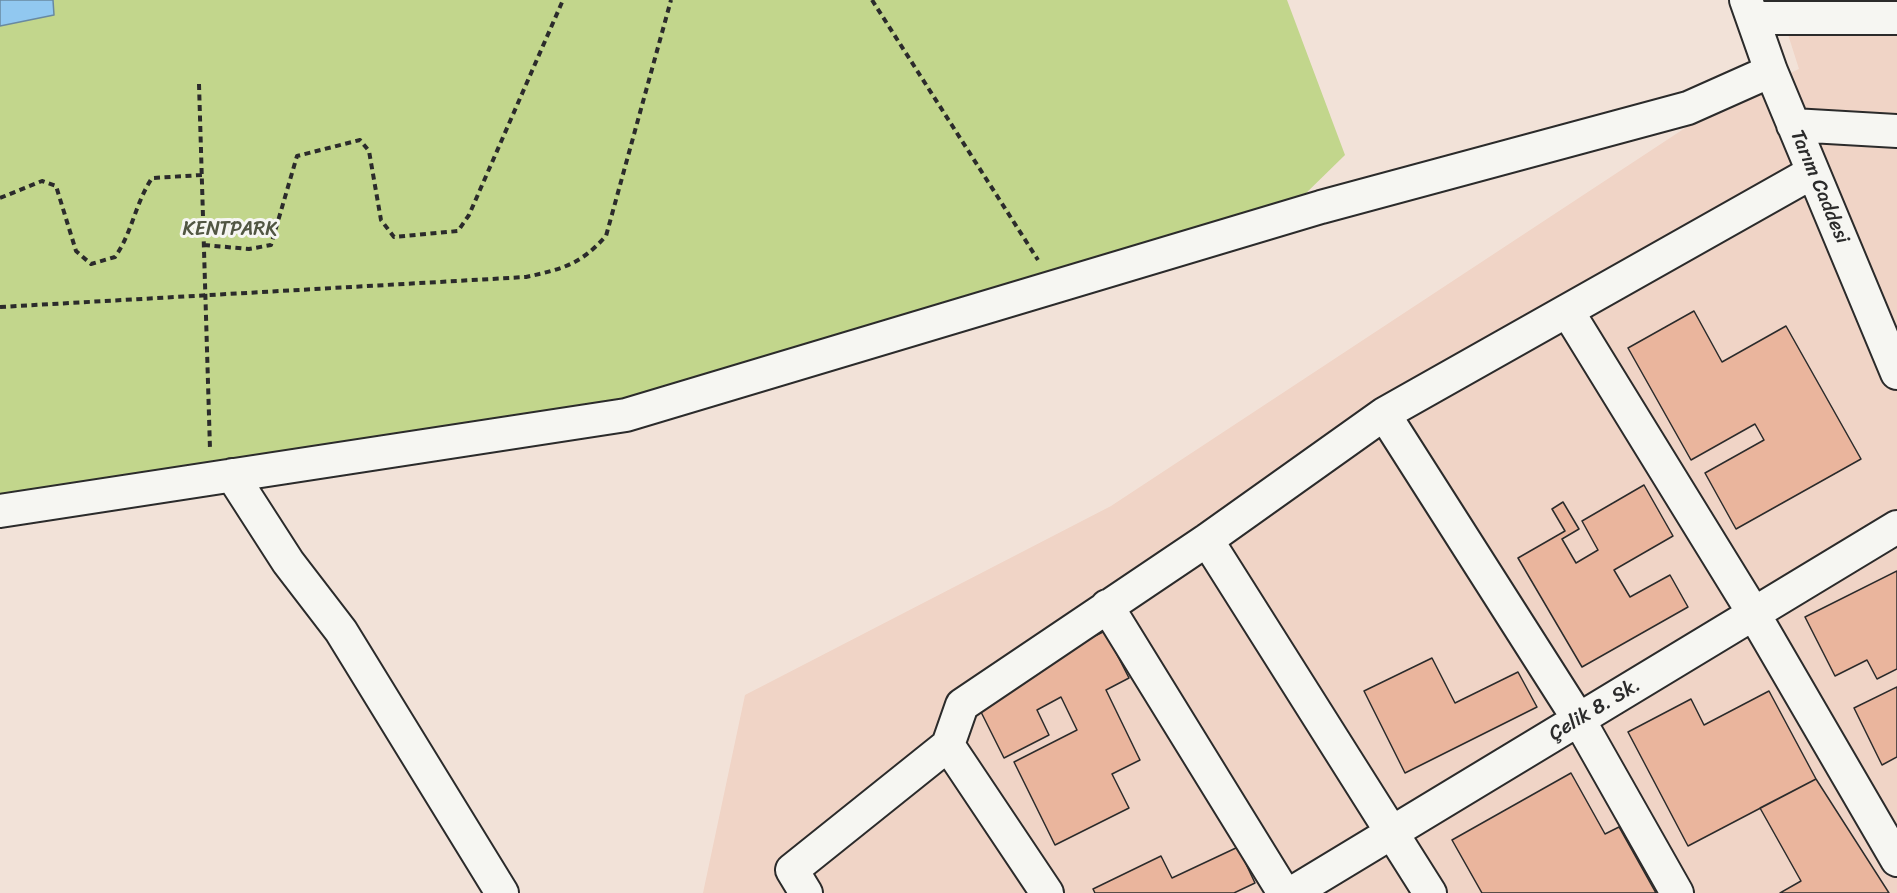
<!DOCTYPE html>
<html>
<head>
<meta charset="utf-8">
<style>
  body { margin:0 }
  canvas { display:block; background:#f2e2d8 }
</style>
</head>
<body>
<canvas width="1897" height="893"></canvas>
<script>
const context = document.querySelector('canvas').getContext('2d');
context.lineJoin = 'round';
function fill(path, color) { context.fillStyle = color; context.fill(path, 'evenodd'); }
function strokePath(path, color, width, dash) { context.strokeStyle = color; context.lineWidth = width; context.lineCap = dash ? 'butt' : 'round'; context.setLineDash(dash || []); context.stroke(path); }
function drawText(font, color, halo, rows, align = 'center') {
  context.font = font + ' Sriracha,sans-serif'; context.lineWidth = 6; context.setLineDash([]); context.textBaseline = 'middle'; context.strokeStyle = halo; context.fillStyle = color; for (const [text, x, y, turn = 0] of rows) {
    context.save(); context.translate(x, y); context.rotate((+turn || 0) * Math.PI / 180); context.textAlign = isNaN(turn) ? turn : align; if (halo) context.strokeText(text, 0, 0); context.fillText(text, 0, 0); context.restore();
  }
}
const built = new Path2D(`
  M1777,0H1897V893H703L745,695L1111,506L1720,105L1799,69Z`);
const green = new Path2D(`
  M0,0H1287L1345,155L1299,200L587,412L0,494Z`);
const water = new Path2D(`
  M0,0H53L54,15L0,26Z`);
const building = new Path2D(`
  M1694,311L1722,362L1786,326L1861,459L1736,529L1705,473L1764,440L1755,424L1691,460L1628,348Z
  M1644,485L1673,536L1614,570L1630,597L1670,575L1688,607L1582,667L1518,558L1565,531L1552,509L1563,502L1579,529L1562,539L1576,563L1598,550L1582,521Z
  M1897,571V669L1877,679L1867,660L1835,676L1805,617Z
  M1105,631L1129,678L1106,690L1140,760L1112,774L1129,808L1055,845L1014,762L1077,730L1061,697L1037,710L1049,735L1004,758L977,704L1038,673L1034,666Z
  M1432,658L1455,703L1518,672L1537,707L1405,773L1364,691Z
  M1897,687V757L1882,765L1854,708Z
  M1769,691L1816,779L1688,846L1628,732L1691,699L1704,725Z
  M1571,773L1605,834L1619,827L1656,893H1482L1452,840Z
  M1816,779L1889,893H1780L1801,881L1760,808Z
  M1238,847L1255,883L1234,893H1095L1093,889L1161,856L1172,878Z`);
const path = new Path2D(`
  M872,0L1038,260
  M199,84L210,449
  M0,198L42,181L56,186L76,251L91,264L115,257C132,233 135,204 152,178L202,175
  M204,245L249,249L271,245L297,156L360,140L369,151L381,220L394,237L458,231L469,215L563,0
  M0,307L526,277C562,269 580,265 606,236L671,0`);
const minor = new Path2D(`
  M1746,0L1771,71L1897,373
  M1753,18H1897
  M1793,125L1897,131
  M1568,312L1751,609L1897,860
  M1384,414L1579,720L1677,893
  M232,475L288,562L341,631L502,893
  M0,511L626,415L1321,207L1688,108L1771,71
  M1207,540L1430,893
  M1107,606L1284,893
  M948,745L1047,893
  M806,893L792,870L948,745L962,705L1207,540L1384,414L1813,172
  M1292,893L1897,527`);
const streetNames = [
  ["Tarım Caddesi",1819,187,67],
  ["Çelik 8. Sk.",1595,710,-31]
];
const parkNames = [
  ["KENTPARK",230,230]
];
fill(built, '#f0d4c6');
fill(green, '#c2d68c');
fill(water, '#91c8f0');
strokePath(water, '#6889a1', 1.5);
fill(building, '#eab59d');
strokePath(building, '#2b2b2b', 1.5);
strokePath(minor, '#2b2b2b', 36);
strokePath(path, '#2b2b2b', 4, [6, 4.5]);
strokePath(minor, '#f6f6f2', 32);
drawText('20px', '#2b2b2b', '#f6f6f2', streetNames);
drawText('20px', '#515643', '#f6f6f2', parkNames);
</script>
</body>
</html>
